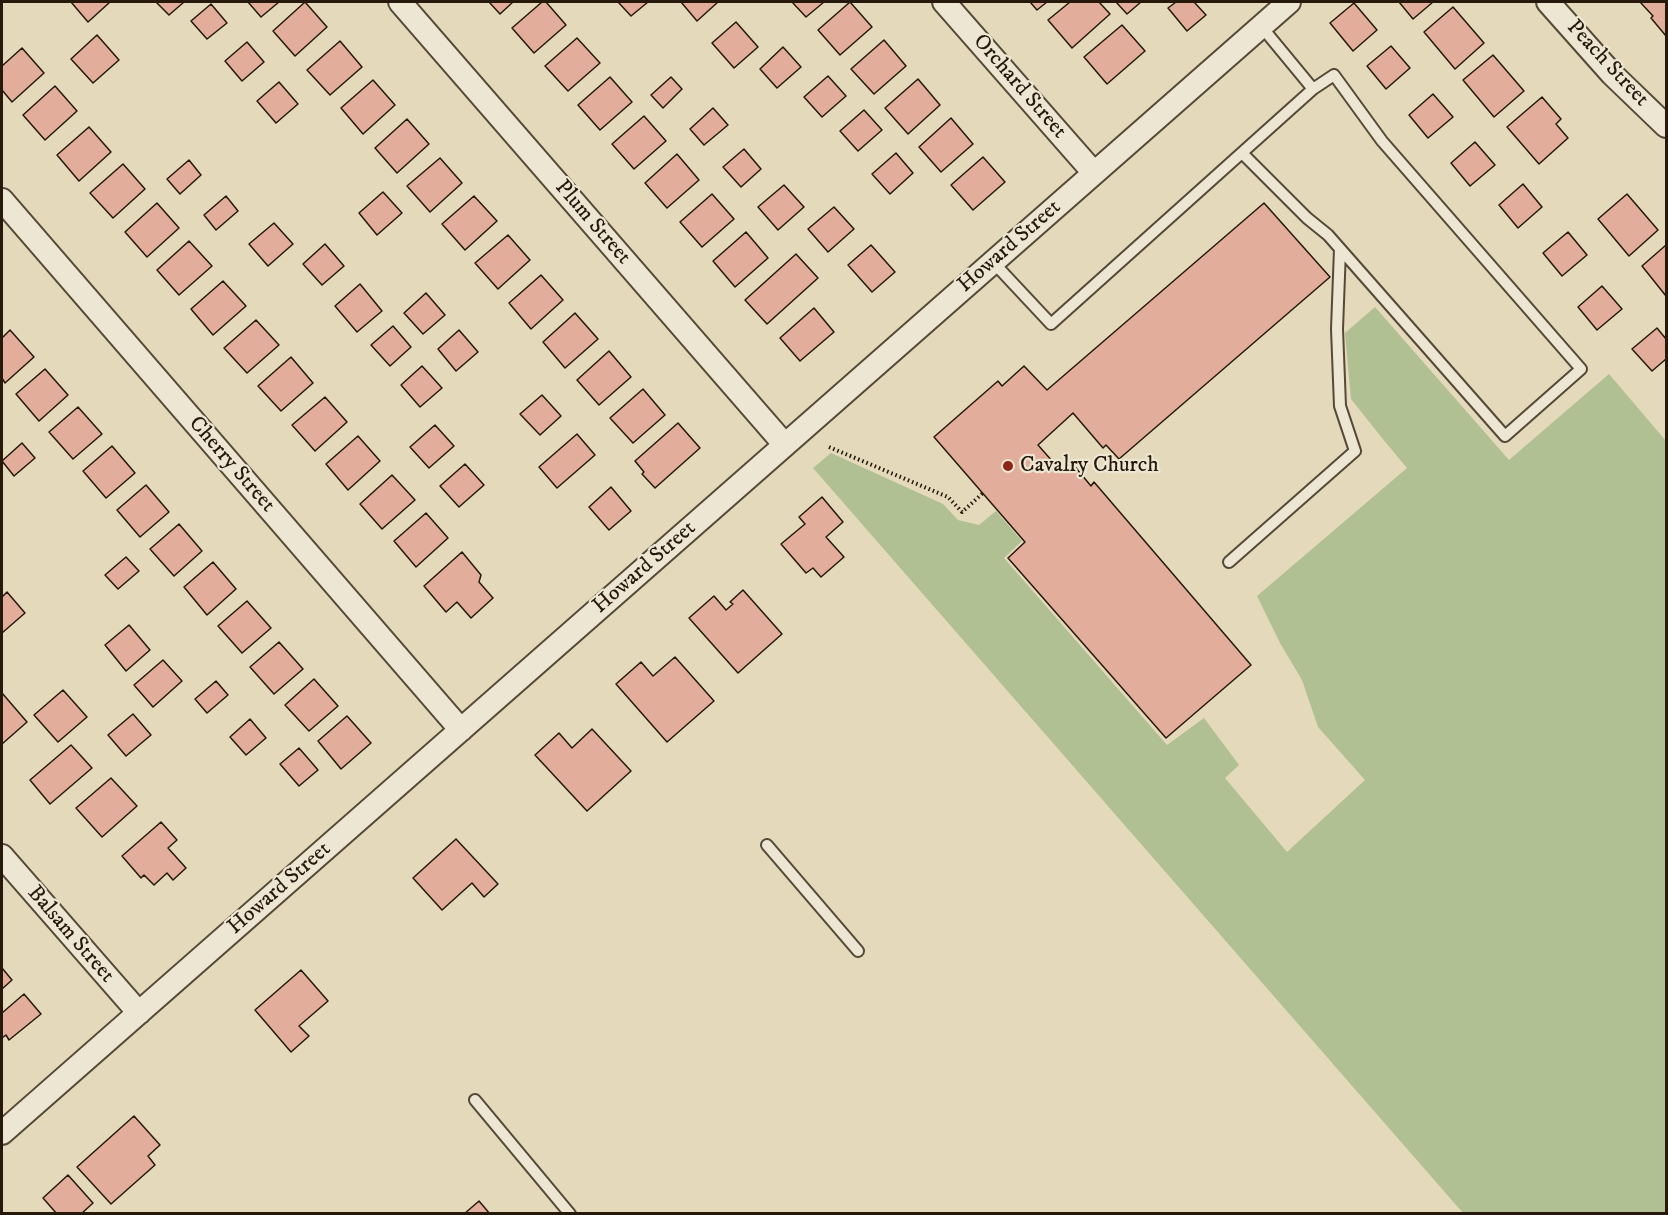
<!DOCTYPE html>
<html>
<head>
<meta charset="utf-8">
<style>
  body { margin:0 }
  #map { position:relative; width:1668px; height:1215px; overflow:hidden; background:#e4d9ba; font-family:"IM FELL DW Pica",serif }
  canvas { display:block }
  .frame { position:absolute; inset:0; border:3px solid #26190b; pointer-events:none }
</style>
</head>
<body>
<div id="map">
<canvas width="1668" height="1215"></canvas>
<div class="frame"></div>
</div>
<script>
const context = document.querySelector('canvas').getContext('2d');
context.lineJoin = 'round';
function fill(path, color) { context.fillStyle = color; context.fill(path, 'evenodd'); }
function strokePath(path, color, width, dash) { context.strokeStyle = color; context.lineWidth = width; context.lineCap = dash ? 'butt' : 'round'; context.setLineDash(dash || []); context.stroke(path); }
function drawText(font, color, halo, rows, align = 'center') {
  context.font = font + ' "IM FELL DW Pica",serif'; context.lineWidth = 4.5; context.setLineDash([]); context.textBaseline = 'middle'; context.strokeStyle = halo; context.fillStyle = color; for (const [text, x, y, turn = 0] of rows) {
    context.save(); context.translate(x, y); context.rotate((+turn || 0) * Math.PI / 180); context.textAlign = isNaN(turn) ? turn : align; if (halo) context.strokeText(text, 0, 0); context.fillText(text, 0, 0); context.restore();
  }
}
const green = new Path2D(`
  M1375,307L1509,460L1609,374L1666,441V1213H1463L813,468L831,453L943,504L958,520L979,525L996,511L1022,541L1004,558L1167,745L1204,718L1239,765L1225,778L1287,852L1365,780L1318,727L1302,680L1280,643L1257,596L1407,468L1382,438L1351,399L1345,333Z`);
const building = new Path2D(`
  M71,2H110L88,22Z
  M156,2H184L169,15Z
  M248,2H279L261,17Z
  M305,2L327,27L295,56L273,31Z
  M489,2H513L500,14Z
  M542,2H546L566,25L534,53L512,28Z
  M618,2H648L631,16Z
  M681,2H718L697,21Z
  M792,2H824L806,17Z
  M850,2L872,27L840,55L818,30Z
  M1030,2H1047L1037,10Z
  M1070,2H1099L1110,14L1072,48L1048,20Z
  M1116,2H1141L1127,14Z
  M1176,2H1194L1206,15L1187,31L1168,8Z
  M1399,2H1433L1413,19Z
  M1640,2H1666V36L1651,18L1653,16Z
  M1354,3L1377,30L1353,51L1330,23Z
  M211,4L227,23L207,39L191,21Z
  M1453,7L1484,43L1455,69L1424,32Z
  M736,22L758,47L734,68L712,43Z
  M1122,25L1145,51L1107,84L1084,57Z
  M97,35L119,60L93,83L71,59Z
  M577,38L600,63L568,91L545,66Z
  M884,40L906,66L874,94L851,69Z
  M340,41L362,67L330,95L307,70Z
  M247,42L264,62L242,81L225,61Z
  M1391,46L1410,68L1386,89L1367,66Z
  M783,47L801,67L777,88L760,69Z
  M22,48L44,73L12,102L2,90V66Z
  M1493,55L1524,91L1494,117L1463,80Z
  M828,76L846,96L822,117L804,97Z
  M610,77L632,102L600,130L578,105Z
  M671,77L682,89L663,108L651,95Z
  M918,79L940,105L908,134L885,108Z
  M373,80L395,105L363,134L341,108Z
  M279,82L298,104L276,123L257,101Z
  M55,86L77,111L45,140L23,115Z
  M1433,94L1453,117L1428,138L1409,115Z
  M1542,97L1561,119L1556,124L1568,138L1539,164L1507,127Z
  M713,108L728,125L704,145L690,129Z
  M864,110L882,130L858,151L840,131Z
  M644,116L666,141L634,169L612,144Z
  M951,118L973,144L941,172L919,147Z
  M407,119L429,144L397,173L375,148Z
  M89,127L111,152L79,181L57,155Z
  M1475,142L1495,165L1470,186L1451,163Z
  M744,149L761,169L741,187L723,167Z
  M896,153L913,173L890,194L872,174Z
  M677,154L699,180L667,208L645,183Z
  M983,157L1005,182L973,210L951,185Z
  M440,158L462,183L430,212L407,186Z
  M189,160L201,175L180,194L167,179Z
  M123,164L145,189L113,218L90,193Z
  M1523,184L1542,207L1518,228L1499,205Z
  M784,185L804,207L778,230L758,207Z
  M383,192L402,213L377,235L359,213Z
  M712,194L734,219L702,247L680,222Z
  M1627,194L1658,230L1629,256L1598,219Z
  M226,196L238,211L216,230L204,215Z
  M474,196L497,221L465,250L442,224Z
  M157,203L179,228L147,257L125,232Z
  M1264,203L1330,277L1119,459L1106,445L1103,448L1073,413L1038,445L1061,471L1071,462L1091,486L1094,482L1251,665L1166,738L1008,558L1025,542L934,437L998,381L1002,386L1024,366L1047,390Z
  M834,207L854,229L828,252L808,229Z
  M274,223L293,244L268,266L249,244Z
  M746,232L768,258L735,287L713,261Z
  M1568,232L1587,255L1562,276L1543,253Z
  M508,235L530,260L498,289L475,263Z
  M189,241L212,266L179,295L157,270Z
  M325,244L344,266L322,285L303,264Z
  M871,245L895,272L872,292L848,265Z
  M1666,245V296L1642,266Z
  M796,254L818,278L767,324L745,300Z
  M541,275L563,300L531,329L509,303Z
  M223,281L246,306L213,335L191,309Z
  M360,284L382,311L357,332L335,306Z
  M1602,286L1622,309L1597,330L1578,307Z
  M426,293L445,315L423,334L404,313Z
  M814,308L834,332L800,361L780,338Z
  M575,313L598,339L565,368L543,342Z
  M256,320L279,345L247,373L224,348Z
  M393,326L411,347L390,366L371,345Z
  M1657,328L1666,339V359L1652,371L1632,349Z
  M10,330L34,357L5,383L2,378V338Z
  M459,330L478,352L456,371L438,349Z
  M609,351L631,377L599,405L577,380Z
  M291,357L313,383L281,411L258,386Z
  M422,366L442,388L420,407L401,385Z
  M45,369L68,395L39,421L16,394Z
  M643,389L665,415L633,443L610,418Z
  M542,395L561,416L540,435L520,414Z
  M325,397L347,422L315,451L292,425Z
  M78,407L102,434L73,459L49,432Z
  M678,423L700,448L655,488L642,474L644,472L635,461Z
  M435,425L454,446L429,468L410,447Z
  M577,434L595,455L557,488L539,467Z
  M358,436L380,461L348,490L326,464Z
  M22,443L35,458L14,476L2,461Z
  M112,446L135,473L106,498L83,471Z
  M465,464L484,485L459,507L440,486Z
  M392,475L415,500L382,529L360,504Z
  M146,485L169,512L140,537L117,510Z
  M611,487L631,511L609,530L589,507Z
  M822,497L843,522L826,537L844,557L821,577L813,568L806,573L781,544L805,524L799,517Z
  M426,513L448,538L416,567L394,541Z
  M179,524L202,551L174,576L150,549Z
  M462,552L481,575L479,582L493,598L471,618L457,602L446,612L424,586Z
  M126,557L139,571L118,589L105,575Z
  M213,562L236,589L207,615L184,587Z
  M743,590L782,634L738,673L689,618L714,596L726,610L733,604L730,602Z
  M7,592L25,613L2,633V597Z
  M247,601L271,628L242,653L218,626Z
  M129,625L150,650L126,671L105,645Z
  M279,642L303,669L274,694L250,667Z
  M675,657L714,701L667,742L616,684L641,662L653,676Z
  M163,660L182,681L153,707L134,685Z
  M314,679L338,706L309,731L285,705Z
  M216,681L228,695L207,713L195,699Z
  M63,690L87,717L58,742L34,715Z
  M2,693L27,722L2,744Z
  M133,714L151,735L126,756L108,735Z
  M347,716L371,743L341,769L318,741Z
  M250,719L266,738L246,755L230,737Z
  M592,729L631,771L587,811L535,755L559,733L572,748Z
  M71,745L92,768L50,804L30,780Z
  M299,748L318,770L299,786L280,764Z
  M111,778L137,806L102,837L76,808Z
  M161,822L177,840L168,848L186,868L173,880L167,873L154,885L144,875L141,878L122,856Z
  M456,839L498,884L484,897L472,883L442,910L413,878Z
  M2,968L12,980L2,989Z
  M301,970L328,1001L299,1026L309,1036L291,1052L255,1010Z
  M24,994L41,1014L9,1040L6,1035L2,1038V1013Z
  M134,1116L160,1145L148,1156L155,1165L111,1204L77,1167Z
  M68,1175L93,1203L81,1214H57L43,1198Z
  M479,1201L490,1214H464Z`);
const path = new Path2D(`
  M829,447L948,497L962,512L983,493`);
const lane = new Path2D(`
  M1261,26L1313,89
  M993,262L1051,324L1313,89L1334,75L1382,141L1581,369L1505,436L1328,235L1307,218L1242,153
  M1229,562L1355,451L1340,406L1337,329L1340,249
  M767,845L858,951
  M475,1100L570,1214`);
const street = new Path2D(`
  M400,2L785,445
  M944,2L1094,173
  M1548,2L1612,74L1666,126
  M2,200L461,730
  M2,856L139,1013
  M2,1133L1289,2`);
const markers = [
  [1008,466,6,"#8f2418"]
];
const streetNames = [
  ["Peach Street",1607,64,47],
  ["Orchard Street",1019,87,49],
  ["Plum Street",592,223,49],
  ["Howard Street",1010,247,-41],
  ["Cherry Street",231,465,49],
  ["Howard Street",645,568,-41],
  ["Howard Street",280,889,-41],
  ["Balsam Street",70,935,49]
];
const poiNames = [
  ["Cavalry Church",1020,466]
];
fill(green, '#b0c092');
fill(building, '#e2ae9b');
strokePath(building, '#26190b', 1.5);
strokePath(lane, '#564937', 14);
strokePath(street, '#564937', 26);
strokePath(path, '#26190b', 4, [1.5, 3]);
strokePath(lane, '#ede6d2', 10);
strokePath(street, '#ede6d2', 22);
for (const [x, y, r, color] of markers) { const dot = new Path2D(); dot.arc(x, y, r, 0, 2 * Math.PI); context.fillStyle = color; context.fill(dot); strokePath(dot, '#ede6d2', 2); }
drawText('22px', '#26190b', '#ede6d2', streetNames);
drawText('22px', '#26190b', '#ede6d2', poiNames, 'left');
</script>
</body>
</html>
